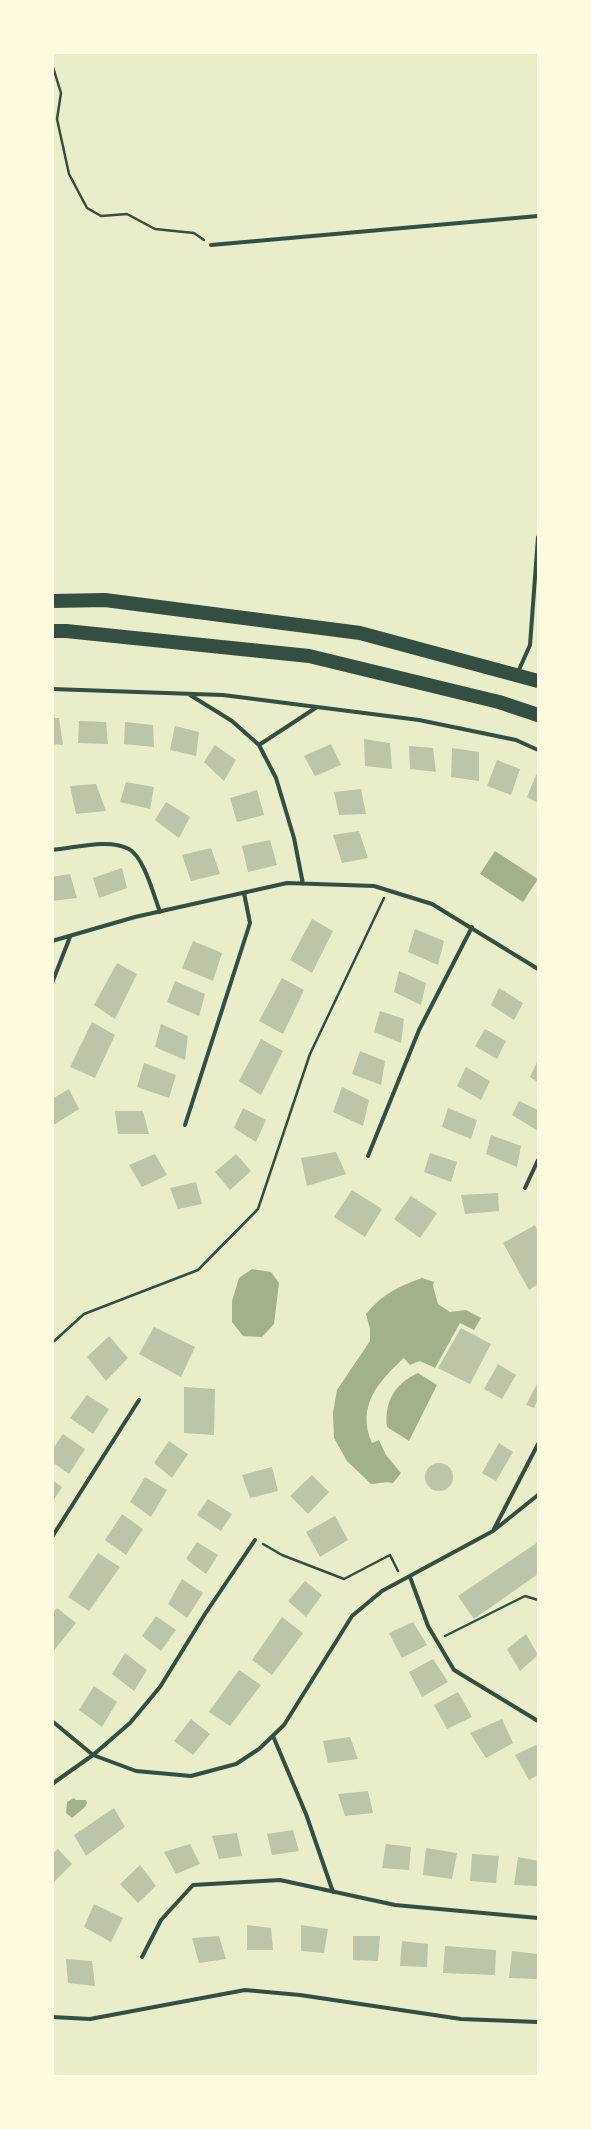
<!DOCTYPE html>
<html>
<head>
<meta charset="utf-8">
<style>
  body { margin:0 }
  #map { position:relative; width:591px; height:2129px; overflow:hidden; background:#e9edc9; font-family:"Open Sans",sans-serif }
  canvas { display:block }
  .frame { position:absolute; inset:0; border:54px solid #fefae0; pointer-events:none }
</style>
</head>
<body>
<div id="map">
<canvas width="591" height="2129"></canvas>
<div class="frame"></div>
</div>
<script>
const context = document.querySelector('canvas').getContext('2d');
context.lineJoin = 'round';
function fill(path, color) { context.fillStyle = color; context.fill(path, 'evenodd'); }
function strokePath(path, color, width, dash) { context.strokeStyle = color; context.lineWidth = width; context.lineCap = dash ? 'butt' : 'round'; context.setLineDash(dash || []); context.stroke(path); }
const water = new Path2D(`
  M495,851L538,879L523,902L480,874Z
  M252,1269L271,1272L279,1283L274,1324L262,1337L243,1336L232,1322V1301L239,1278Z
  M422,1278L434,1282L433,1286L438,1304L450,1312L466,1310L481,1318L474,1330L460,1323L435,1368L420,1361L410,1365L404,1358C378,1382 356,1406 372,1443L379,1440L386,1455L401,1473L393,1483C385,1481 379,1484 371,1484L347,1461L334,1438L333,1413L337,1390L370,1341V1329L366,1314C383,1294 397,1287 422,1278Z
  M418,1373L437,1385L409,1441L387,1427C384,1402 395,1383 418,1373Z
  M74,1798L76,1800H86L87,1803L85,1807L72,1818L66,1813L67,1802Z`);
const building = new Path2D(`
  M52,718H59L63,745L52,744Z
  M79,721L106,722L108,744L78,743Z
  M125,722L153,725L154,747L124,744Z
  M175,726L199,732L196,756L170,750Z
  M364,739L390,743L392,769L365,766Z
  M331,744L341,765L315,776L304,756Z
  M215,745L236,760L224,781L204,762Z
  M409,746L433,748L436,772L410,769Z
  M452,748L479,752V781L451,777Z
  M497,760L520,769L511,795L487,786Z
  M536,775L538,776V803L527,797Z
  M126,782L154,787L150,809L120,802Z
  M96,784L106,811L76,814L70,786Z
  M361,789L366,814L339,815L334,792Z
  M257,790L264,815L237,822L230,798Z
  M166,802L190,817L179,838L155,820Z
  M359,831L368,858L342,863L333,835Z
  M270,840L277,865L248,872L242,846Z
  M211,848L220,874L191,881L182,855Z
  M122,868L127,888L99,898L93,878Z
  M70,874L77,898L52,901V877Z
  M312,919L333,931L312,973L290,960Z
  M415,929L444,941L438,965L408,952Z
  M193,941L222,953L213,981L182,968Z
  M117,963L137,974L115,1019L94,1005Z
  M399,971L426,983L421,1005L394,992Z
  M282,978L304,990L283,1034L259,1021Z
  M175,981L205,994L199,1016L167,1002Z
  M499,988L523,1003L514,1020L491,1005Z
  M380,1011L404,1019L401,1043L374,1032Z
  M92,1022L115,1035L95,1078L70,1067Z
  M161,1024L188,1036L185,1060L155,1047Z
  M485,1029L506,1041L497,1059L475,1046Z
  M261,1039L283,1051L261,1095L239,1081Z
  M360,1051L385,1061L381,1085L352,1074Z
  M538,1060V1082L530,1077Z
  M144,1063L176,1075L169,1098L137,1087Z
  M466,1067L490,1081L481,1100L457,1086Z
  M342,1087L369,1100L363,1126L333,1112Z
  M69,1089L79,1109L52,1126V1099Z
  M519,1101L538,1110V1131L512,1115Z
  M243,1108L266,1120L256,1142L234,1128Z
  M448,1108L477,1120L471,1139L442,1127Z
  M115,1111H143L149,1134H118Z
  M491,1135L521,1146L517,1167L486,1154Z
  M336,1152L346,1174L307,1186L301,1158Z
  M430,1153L457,1162L451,1182L424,1172Z
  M155,1154L167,1175L142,1187L129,1165Z
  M236,1154L251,1171L230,1190L215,1172Z
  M196,1182L202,1204L178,1209L170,1188Z
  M352,1190L382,1209L365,1237L334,1217Z
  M498,1193L499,1211L465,1214L461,1195Z
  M411,1196L437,1213L420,1238L394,1219Z
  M535,1225L538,1232V1284L529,1290L503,1243Z
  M154,1327L195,1347L181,1377L139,1354Z
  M461,1328L491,1344L470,1384L438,1368Z
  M109,1336L128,1358L106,1381L87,1357Z
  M498,1364L516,1375L502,1399L484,1389Z
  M538,1382V1399L534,1408L526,1405Z
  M184,1387L215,1389L214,1435L184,1433Z
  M87,1395L109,1409L93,1434L70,1418Z
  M63,1434L85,1449L69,1474L52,1462V1450Z
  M169,1441L188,1454L172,1478L154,1463Z
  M499,1443L513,1452L496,1481L482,1473Z
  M425 1477a14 14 0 1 1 28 0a14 14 0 1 1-28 0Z
  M272,1467L278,1491L250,1498L242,1475Z
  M312,1475L329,1492L308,1514L290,1496Z
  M145,1477L167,1490L151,1517L130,1502Z
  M52,1480L62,1487L52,1503Z
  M208,1499L232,1514L221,1531L197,1515Z
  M122,1514L143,1529L126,1555L105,1540Z
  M335,1516L348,1540L320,1557L306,1532Z
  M197,1542L218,1555L206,1574L186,1559Z
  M538,1542V1574L474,1619L458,1596Z
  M98,1553L120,1567L89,1611L68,1597Z
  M182,1579L203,1593L187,1618L168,1604Z
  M305,1581L322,1595L306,1617L288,1601Z
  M57,1608L76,1623L52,1653V1614Z
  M156,1616L176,1630L161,1651L142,1636Z
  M282,1617L303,1633L272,1675L252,1660Z
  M413,1622L427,1645L402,1658L389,1633Z
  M526,1634L538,1655L520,1671L507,1649Z
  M125,1653L147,1670L134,1691L112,1674Z
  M433,1659L448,1682L422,1697L409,1672Z
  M239,1670L261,1685L230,1726L209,1712Z
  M94,1686L117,1702L102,1727L79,1710Z
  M458,1692L472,1717L447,1729L434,1705Z
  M191,1719L210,1734L193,1755L174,1741Z
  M502,1719L513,1743L486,1758L470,1733Z
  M350,1737L358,1759L328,1763L323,1741Z
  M538,1744V1775L529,1780L515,1755Z
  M368,1791L373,1813L345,1816L338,1794Z
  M114,1808L125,1827L86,1856L74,1835Z
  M293,1830L299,1851L272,1855L267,1834Z
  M237,1833L242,1856L219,1859L212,1836Z
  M190,1844L200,1864L176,1874L164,1852Z
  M386,1844L411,1847L409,1870L382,1868Z
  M426,1848L457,1853L452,1879L423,1875Z
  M58,1849L72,1864L52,1884V1854Z
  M472,1854L499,1856L496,1883L470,1881Z
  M518,1857L538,1861V1886L514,1885Z
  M140,1865L156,1886L138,1903L120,1884Z
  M94,1904L123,1918L111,1942L84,1927Z
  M247,1925L271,1928L273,1950H247Z
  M301,1925L328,1929L324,1953L301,1951Z
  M219,1936L226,1959L199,1963L192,1938Z
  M353,1936H380L378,1961L353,1960Z
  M402,1941L428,1944L427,1967L400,1966Z
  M445,1946L496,1950L495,1975L443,1973Z
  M512,1951L538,1954V1979L509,1978Z
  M66,1959L92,1961L95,1986L68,1983Z`);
const path = new Path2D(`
  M52,64L61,93L57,119L69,174L87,208L101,216L127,214L155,229L194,233L204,240
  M52,1343L84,1314L198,1270L258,1209L310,1054L384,898
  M263,1544L282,1555L344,1579L390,1555L398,1571
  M445,1636L525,1596L538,1600`);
const service = new Path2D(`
  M211,245L538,216
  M518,672L530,645L538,537
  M52,689L223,695L317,707L419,720L516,740L538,750
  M190,695L232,721L259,745L276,778L294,838L303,884
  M259,745L317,707
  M52,850C76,848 108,838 129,849C144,857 154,896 160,912
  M52,941L135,917L287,883L374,886L432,904L538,969
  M52,983L70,937
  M185,1125L250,923L244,893
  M368,1156L419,1030L472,927
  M525,1188L538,1160
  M494,1529L538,1444
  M52,1537L139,1400
  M410,1577L428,1626L454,1670L538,1721
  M52,1721L93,1755L136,1771L191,1776L236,1764L259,1749L284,1725L352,1616L382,1591L493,1531L538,1495
  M273,1736L306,1814L333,1892
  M52,1784L93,1755L130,1723L160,1687L205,1614L255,1540
  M142,1957L161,1920L193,1885L280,1880L395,1905L538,1918
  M52,2017L90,2019L245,1990L300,1995L461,2019L538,2022`);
const trunk = new Path2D(`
  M52,601L105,600L360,633L538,681
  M52,631H66L309,656L499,702L538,715`);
fill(water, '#a3b18a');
fill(building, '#bcc5a7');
strokePath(path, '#344e41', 2.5);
strokePath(service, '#344e41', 4);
strokePath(trunk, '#344e41', 14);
</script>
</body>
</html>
